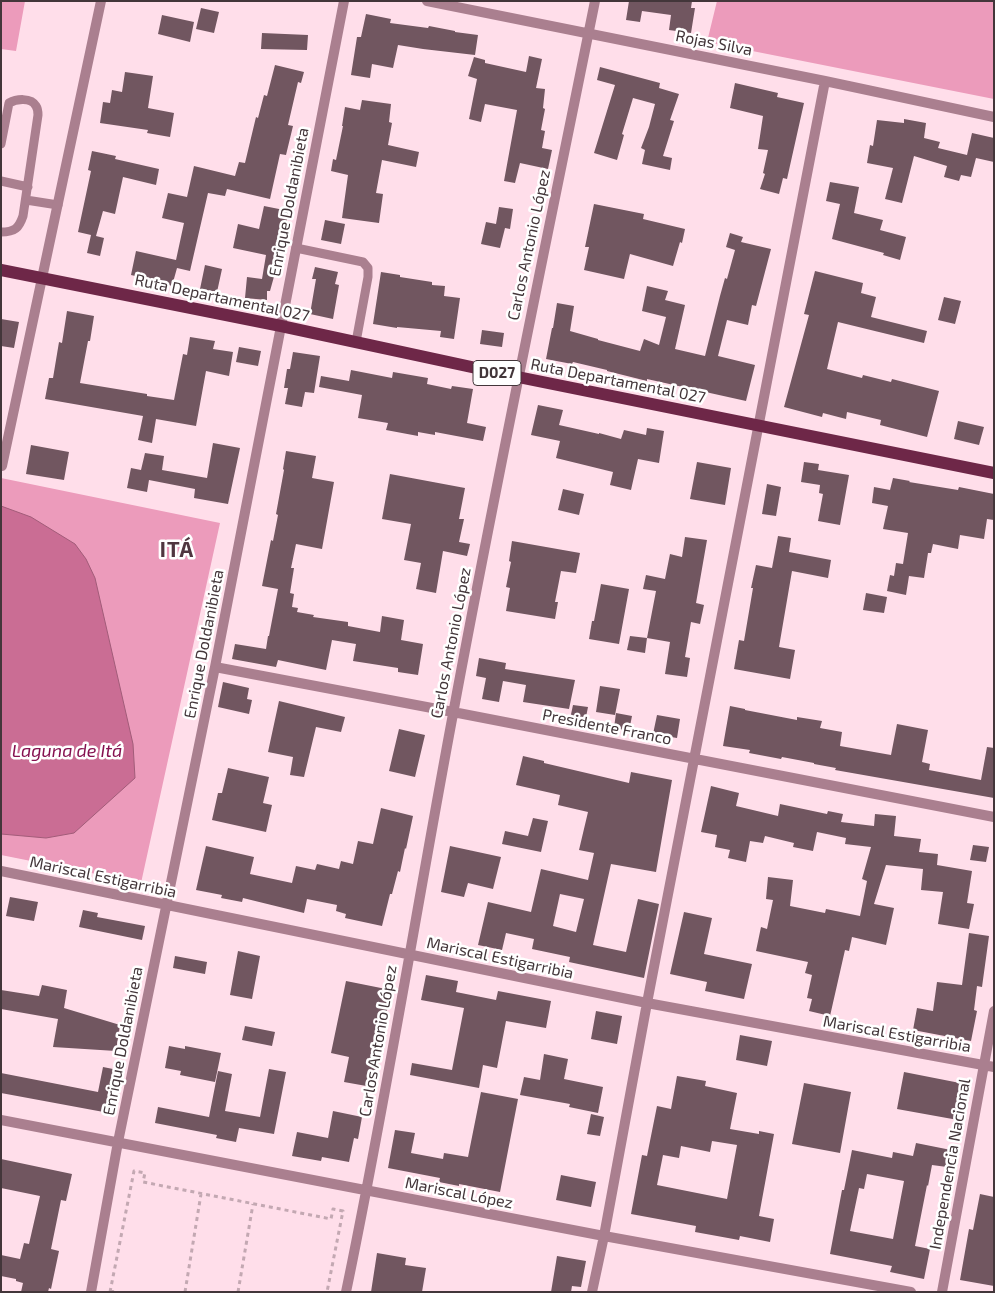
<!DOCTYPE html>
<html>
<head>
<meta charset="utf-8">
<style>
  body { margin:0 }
  #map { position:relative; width:995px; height:1293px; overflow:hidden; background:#ffdeea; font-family:"Exo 2",sans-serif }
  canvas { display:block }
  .frame { position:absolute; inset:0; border:2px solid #43363a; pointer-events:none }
</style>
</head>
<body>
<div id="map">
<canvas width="995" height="1293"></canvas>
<div class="frame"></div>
</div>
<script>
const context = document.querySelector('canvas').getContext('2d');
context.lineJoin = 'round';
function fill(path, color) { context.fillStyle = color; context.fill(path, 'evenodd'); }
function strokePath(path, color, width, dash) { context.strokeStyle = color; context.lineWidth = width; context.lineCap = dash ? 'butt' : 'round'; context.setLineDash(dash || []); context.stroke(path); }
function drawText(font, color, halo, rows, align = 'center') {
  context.font = font + ' "Exo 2",sans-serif'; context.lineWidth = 5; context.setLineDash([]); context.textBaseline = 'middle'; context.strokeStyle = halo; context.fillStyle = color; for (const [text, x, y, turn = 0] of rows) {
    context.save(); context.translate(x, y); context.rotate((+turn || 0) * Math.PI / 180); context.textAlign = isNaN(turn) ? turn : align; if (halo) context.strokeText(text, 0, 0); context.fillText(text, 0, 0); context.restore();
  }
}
const green = new Path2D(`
  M1,1H25L16,51L1,49Z
  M717,1H994V99L707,42Z
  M1,478L220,523L141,883L1,855Z`);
const water = new Path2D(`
  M1,506L31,517L75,544L86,559L95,578L133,744L135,778L74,833L46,838L1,834Z`);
const building = new Path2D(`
  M629,1H692L691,8H695L691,33L669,30L671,15L642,11L640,22L626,20Z
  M201,8L219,12L214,33L196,29Z
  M366,14L391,19L390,23L428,28L429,26L455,31V32L478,35L475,55L423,49L398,45L393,68L372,64L370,78L351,75L357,37H361Z
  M162,15L194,22L190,42L158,34Z
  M262,33L308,35L307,50L261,49Z
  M529,56L542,59L536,88L545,89L543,108L545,109L541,130L545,131L542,148L552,150L548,169L520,163L515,183L504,181L517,110L485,104L481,122L469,119L477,79L468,76L474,57L485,60V63L526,72Z
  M275,65L304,72L301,83L298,82L288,125L293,126L286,155L280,154L270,199L227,189L225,196L208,193L190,271L177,268L172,286L157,282V281L131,275L136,251L176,260L184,223L162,218L168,193L187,197L194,166L235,176L239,162L245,163L256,117L258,118L264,95L267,96Z
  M600,67L660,83L659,88L679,94L670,120L674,121L663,156L672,158L670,170L642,164L645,150L641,148L649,127L655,104L633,98L622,134L624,135L617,160L594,153L615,85L597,80Z
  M125,72L153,76L148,108L174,113L170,137L147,133L148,130L100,123L103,102L110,103L112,90L122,92Z
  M735,83L778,93L777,97L804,103L787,179L783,178L779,194L760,189L765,174L763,173L768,150L758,149L763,116L730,108Z
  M362,100L391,104L389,122L392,123L388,145L419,152L416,167L382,160L376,193L383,194L379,223L342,218L348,175L331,171L333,159L336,160L343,126H342L345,107L360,110Z
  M904,119L926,123L924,138L940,142L938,148L967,155L972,133L994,138V162L976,158L971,177L961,175L959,181L944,177L947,166L914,156L902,203L885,199L893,168L867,163L870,145L873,146L877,120L904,123Z
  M92,151L116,156L115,159L159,169L156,185L123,177L115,214L103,211L96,236L104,238L100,256L87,253L91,235L78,232L91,171L88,170Z
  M830,182L859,187L854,213L883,220L880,230L906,237L900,260L883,255L884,253L832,239L840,204L826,201Z
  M594,204L644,214L643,219L685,229L682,243L680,242L673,266L630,254L624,279L584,270L589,247H585Z
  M264,206L289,211L278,260L280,261L278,273H275L270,291H267V300L245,298L247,277L262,279L266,255L233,248L238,224L259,229Z
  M499,207L513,209L510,229L505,228L500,248L481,244L486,222L496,224Z
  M325,220L345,224L341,244L321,240Z
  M730,233L743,237L741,242L771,249L756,306L752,305L748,325L727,320L718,356L755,365L746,401L647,379V381L607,371V370L573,362L572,364L546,359L552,328H553L557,303L574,306L570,331L598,339V340L640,351L644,339L659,345L666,317L642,311L647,286L668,291L665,300L685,305L675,349L705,356L720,296L725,278L727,279L735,250L726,247Z
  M205,265L222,269L217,292L200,289Z
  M315,267L338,272L335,284L339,285L333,319L310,314L316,279H312Z
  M815,271L863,283L861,293L876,297L871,317L927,331L924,343L838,322L827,369L862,378L863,375L891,382L892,379L939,391L927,437L880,425L881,420L847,412L846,419L823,413L822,417L784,407L809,315L804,314Z
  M381,272L400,275V277L432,282V285L445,286L444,296L460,298L454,339L440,337L441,331L397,327V328L373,324Z
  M944,297L961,301L955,324L938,320Z
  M67,311L94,316L90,341H88L80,383L147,394V396L174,400L183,354L187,355L190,337L215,341L213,349L233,352L229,376L206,371L196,426L156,419L152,443L138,440L143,416L45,399L49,378H53L59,342L62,343Z
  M1,319L19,322L14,348L1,346Z
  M482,330L504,333L502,347L480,344Z
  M239,347L261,351L258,366L236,362Z
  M293,352L320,356L314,393L305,392L302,407L285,404L288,388H284L287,369H290Z
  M351,370L392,378L393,372L428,378L427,384L451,389L452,386L473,389L467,423L486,427L483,441L435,432V435L418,432V436L386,430L388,423L358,418L362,395L319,387L321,376L349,381Z
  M538,405L563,410L559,425L599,434V433L621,439L624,430L646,435L647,428L664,431L659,463L638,459L631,490L610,485L613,472L556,458L560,441L531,435Z
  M958,421L984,427L979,445L954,439Z
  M213,443L240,448L228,504L194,498L195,489L149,480L147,492L127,488L131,468L141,470L145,453L164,456L162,470L207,478Z
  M31,445L69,452L64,480L26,474Z
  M286,451L316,456L312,478L334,482L322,549L296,544L291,568H294L290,593L294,594L292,607L298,608L297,612L314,615L313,617L348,622V626L380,632L382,616L404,620L401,640L423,644L418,675L398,672V668L353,661L356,644L332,640L326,670L278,660L276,667L232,659L235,644L266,649L268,636H269L278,589L262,586L271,540L273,541L278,515L276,514L284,470L283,469Z
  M697,462L731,468L725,505L690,499Z
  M804,462L819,464L818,470L849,475L840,525L818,521L823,494L819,493L820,485L801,482Z
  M390,474L465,488L459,519H464L459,542L470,544L467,556L443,551L436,593L416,589L421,563L404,560L411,524L382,519Z
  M893,478L910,481L909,482L958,490L959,487L994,494V520L987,519L984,539L960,535L958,549L933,544L931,553H928L924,578L909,576L906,595L887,591L890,575L894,576L896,563L903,564L908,533L883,529L888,506L872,503L874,487L890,490Z
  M767,484L781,487L776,516L762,514Z
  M563,489L584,494L579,515L558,510Z
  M778,536L791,538L789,552L831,560L828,578L792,571L779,647L795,650L790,679L734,669L739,640L744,641L753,588H751L756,565L772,568Z
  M685,537L707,540L696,603L704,605L700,624L691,622L685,657L690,658L687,677L665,674L670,642L647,638L656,591L643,589L646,575L665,579L670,554L682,557Z
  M512,541L580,553L576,573L561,571L555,602H558L555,619L506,611L510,588L506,587L511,562L509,561Z
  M601,584L629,589L619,644L589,639L592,621H594Z
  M866,593L887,597L884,613L863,610Z
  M630,636L647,638L645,653L627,650Z
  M479,658L506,663L505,669L575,680L569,709L523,702L526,685L503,681L499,702L482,699L486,678L476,676Z
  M223,682L249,688L247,699L252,700L249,714L218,707Z
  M600,686L620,689L615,715L596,712Z
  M279,701L345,717L341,732L316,727L304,777L290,775L293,757L268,752Z
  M573,705L588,707L585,722L570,719Z
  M730,706L745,709V710L797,720V717L822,721L820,728L842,732L840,746L891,755L897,724L928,730L922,762L930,764L929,770L981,780L987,747L994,748V798L835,770L836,768L814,764V763L782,757L781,759L749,753L750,750L723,746Z
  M616,713L632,716L629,731L614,728Z
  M657,715L680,719L677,738L653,734Z
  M399,729L425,735L415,777L389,771Z
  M523,756L544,761V763L629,783L631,772L672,780L656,872L611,864L593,945L626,952L638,899L659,904L644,978L569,962L570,957L532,949L534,939L506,933L502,950L478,945L488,902L531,912L541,869L588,880L594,853L579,850L588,812L558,805L560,795L516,785ZM560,894L584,899L576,932L553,926Z
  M228,768L269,777L263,803L272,805L266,832L212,820L218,793H222Z
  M711,786L739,793L736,806L778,816L780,804L827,814L828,811L843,814L841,822L874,826L875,814L896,816L894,836L921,839L919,852L938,854L937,865L972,871L967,903L974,904L969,929L938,924L943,892L921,890L923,869L886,865L874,904L894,908L886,945L852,937L849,951L845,950L830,1016L809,1011L812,999L807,998L812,975L805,973L808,962L756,951L761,927L767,929L773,900L766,899L768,877L793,880L790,906L825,913L826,909L860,916L867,881L862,879L871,847L845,844L846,838L817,832L813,851L793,847L794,843L765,836L763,843L750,841L746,862L728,858L730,850L715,847L717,835L701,832Z
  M381,808L413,816L406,849L405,848L400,872L398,871L392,894H390L382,926L345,918L346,914L336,911L337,905L307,899L304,913L243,898L242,902L221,898L222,895L196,890L206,846L254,857L250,874L292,883L296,866L315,870L317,864L339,869L341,861L353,864L358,841L373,844Z
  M533,818L548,821L541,852L502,844L505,831L528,836Z
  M973,845L989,847L986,862L970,860Z
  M450,846L501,857L493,889L468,883L464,897L441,892Z
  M10,897L38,902L34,921L6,916Z
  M83,910L98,913L97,917L145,926L142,940L79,927Z
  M684,912L712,918L704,954L752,964L744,999L705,991L707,982L670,974Z
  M969,933L989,936L982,987L977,986L974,1010L977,1011L971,1041L913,1030L917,1008L933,1011L937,982L962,985Z
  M238,951L260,956L252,999L230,995Z
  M175,956L207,962L205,974L173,968Z
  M426,975L458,981L456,992L496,1000L498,991L551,1001L546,1028L506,1021L497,1068L483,1065L479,1088L410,1075L412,1063L452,1070L464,1008L421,1000Z
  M346,981L391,990L372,1087L344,1082L349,1057L331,1053Z
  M42,985L67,990L64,1008L120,1025L116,1051L53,1047L58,1019L1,1009V990L39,996Z
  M596,1011L622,1016L617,1044L591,1039Z
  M245,1026L275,1032L272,1046L242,1040Z
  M740,1035L772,1041L767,1066L736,1060Z
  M169,1046L185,1049V1046L221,1053L215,1082L180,1075L181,1071L165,1068Z
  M544,1054L568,1059L564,1079L603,1087L598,1113L569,1107L570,1104L520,1095L524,1077L540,1080Z
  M103,1067L118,1070L109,1113L1,1093V1073L98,1092Z
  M269,1069L286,1072L274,1134L239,1128L236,1142L216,1138L217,1135L155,1123L158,1107L209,1117L218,1071L232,1074L225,1111L260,1117Z
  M904,1072L965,1084L958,1120L897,1109Z
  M677,1076L706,1081L705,1086L737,1093L730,1129L759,1134V1131L774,1134L759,1216L774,1219L770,1242L740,1236L739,1240L695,1232L696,1226L631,1214L642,1155L647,1156L657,1106L671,1109ZM712,1141L737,1145L727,1199L657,1185L663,1155L679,1158L681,1146L710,1152Z
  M804,1083L851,1092L840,1153L792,1144Z
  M481,1092L518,1099L500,1192L459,1184V1186L439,1182L440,1178L388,1168L395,1130L415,1133L411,1153L443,1159L444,1153L468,1157Z
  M333,1111L362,1117L358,1139L354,1138L349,1162L322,1157L321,1161L292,1156L297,1132L328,1138Z
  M591,1114L604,1117L600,1136L587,1134Z
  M916,1143L951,1150L947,1167L932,1165L928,1186L927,1185L915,1246L930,1249L924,1279L890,1272L892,1266L830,1254L842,1190H844L852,1150L892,1158L893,1152L913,1156ZM867,1174L904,1181L893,1239L850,1231L859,1188L864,1189Z
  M1,1159L72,1174L66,1201L61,1200L51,1249L59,1251L51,1289L49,1288L48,1292H21L23,1283L16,1281V1279L1,1276V1255L20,1259L24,1243L29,1244L40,1196L1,1188Z
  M561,1175L596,1182L591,1207L556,1200Z
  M980,1194L994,1197V1286L960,1280L969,1229L973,1230Z
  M377,1253L406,1258L405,1265L426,1268L422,1292H371Z
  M557,1256L586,1261L581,1287L572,1286L571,1292H551Z`);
const path = new Path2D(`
  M110,1291L116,1292
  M110,1292L134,1171L145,1173L143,1182L331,1219L333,1209L343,1211L327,1292
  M185,1292L201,1194
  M238,1292L253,1204`);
const lane = new Path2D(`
  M1,144L9,103C16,99 31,97 36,106C38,109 38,112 38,115L23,216C19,228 15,232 1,232
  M1,181L28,187
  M26,200L58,205
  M296,248L363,262L368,268V277L356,342`);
const street = new Path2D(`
  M427,1L825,81L994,117
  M2,466L101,1
  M215,667L453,712L994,817
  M1,871L647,1003L994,1067
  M1,1120L604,1236L911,1292
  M91,1292L118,1142L215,667L344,1
  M346,1292C386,1100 417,906 453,714C497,476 547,239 595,1
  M592,1292L604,1236L647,1003L825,81
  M942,1292L994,1011`);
const primary = new Path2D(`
  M1,270L281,326L518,377L994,473`);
const shields = [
  [497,373,48]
];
const shieldNames = [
  ["D027",497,373]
];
const streetNames = [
  ["Rojas Silva",714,43,11],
  ["Enrique Doldanibieta",289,202,-79],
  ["Carlos Antonio López",529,245,-78],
  ["Ruta Departamental 027",222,298,12],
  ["Ruta Departamental 027",618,381,11],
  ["Carlos Antonio López",451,643,-79],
  ["Enrique Doldanibieta",204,644,-79],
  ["Presidente Franco",607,727,11],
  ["Mariscal Estigarribia",103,877,12],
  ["Mariscal Estigarribia",500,958,12],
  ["Mariscal Estigarribia",897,1034,10],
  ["Enrique Doldanibieta",123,1041,-79],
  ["Carlos Antonio López",378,1041,-80],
  ["Independencia Nacional",950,1164,-80],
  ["Mariscal López",459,1193,11]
];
const waterNames = [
  ["Laguna de Itá",67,751]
];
const districtNames = [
  ["ITÁ",177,550]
];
fill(green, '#ec9bbb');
fill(water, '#ca6d94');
strokePath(water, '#a25c79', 1);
fill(building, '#715660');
strokePath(path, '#c3a8b2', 3, [4, 4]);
strokePath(lane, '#aa7f8f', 9);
strokePath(street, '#aa7f8f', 10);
strokePath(primary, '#6e2748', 12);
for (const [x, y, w] of shields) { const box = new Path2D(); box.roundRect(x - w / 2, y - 12.5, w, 25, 4); context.fillStyle = '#fff'; context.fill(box); strokePath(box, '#43363a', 1); }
drawText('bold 15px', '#43363a', null, shieldNames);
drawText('16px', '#43363a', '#fff', streetNames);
drawText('italic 18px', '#851150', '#fff', waterNames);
context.letterSpacing = '1px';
drawText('bold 21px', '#503640', '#fff', districtNames);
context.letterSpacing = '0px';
</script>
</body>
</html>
